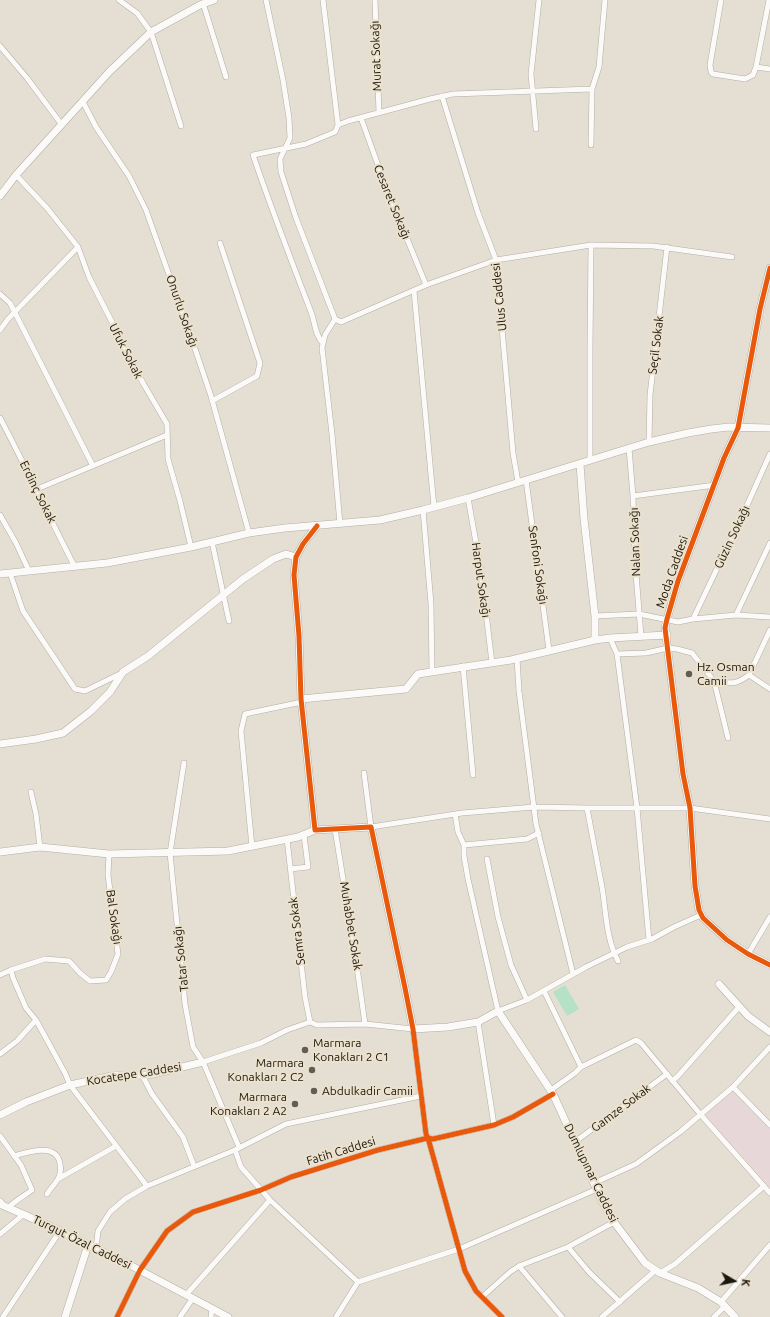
<!DOCTYPE html>
<html>
<head>
<meta charset="utf-8">
<style>
  body { margin:0 }
  #map { position:relative; width:770px; height:1317px; overflow:hidden; background:#e5dfd3; font-family:Ubuntu,sans-serif }
  canvas { display:block }
  .north { position:absolute; left:714px; top:1261px; width:40px; height:40px; -webkit-text-stroke:3px #ece1cc; paint-order:stroke; rotate:99deg; font-size:11px; font-weight:700; line-height:16px; text-align:center; color:#1a170f }
  .north::after { content:''; display:block; margin:auto; width:14px; height:18px; background:#1a170f; clip-path:polygon(50% 0,100% 100%,50% 72%,0 100%) }
</style>
</head>
<body>
<div id="map">
<canvas width="770" height="1317"></canvas>
<div class="north">K</div>
</div>
<script>
const context = document.querySelector('canvas').getContext('2d');
context.lineJoin = 'round';
function fill(path, color) { context.fillStyle = color; context.fill(path, 'evenodd'); }
function strokePath(path, color, width, dash) { context.strokeStyle = color; context.lineWidth = width; context.lineCap = dash ? 'butt' : 'round'; context.setLineDash(dash || []); context.stroke(path); }
function drawText(font, color, halo, rows, align = 'center') {
  context.font = font + ' Ubuntu,sans-serif'; context.lineWidth = 4; context.setLineDash([]); context.textBaseline = 'middle'; context.strokeStyle = halo; context.fillStyle = color; for (const [text, x, y, turn = 0] of rows) {
    context.save(); context.translate(x, y); context.rotate((+turn || 0) * Math.PI / 180); context.textAlign = isNaN(turn) ? turn : align; if (halo) context.strokeText(text, 0, 0); context.fillText(text, 0, 0); context.restore();
  }
}
const education = new Path2D(`
  M731,1089L770,1128V1187L736,1148L733,1147L705,1114Z`);
const green = new Path2D(`
  M565,985L579,1009L567,1016L553,992Z`);
const street = new Path2D(`
  M119,0L137,13L151,32L181,126
  M266,0L283,80L289,118L290,138L280,159L281,172L296,218L335,319L325,335L322,348L332,434L340,524
  M375,0L379,113
  M721,0L710,65L711,72L713,74L745,79L753,75L756,67
  M769,0L756,67L770,69
  M203,3L226,77
  M0,46L27,78L62,125
  M442,96L478,213L496,260L513,453L518,482
  M83,102L96,127L129,176L146,210L190,334L211,396L249,533
  M361,118L387,190L426,285
  M338,125L348,121L430,99L453,94L592,89L599,67L605,0
  M536,129L531,74L539,0
  M591,145L592,89
  M16,175L47,208L78,247L89,277L143,383L167,424L168,459L180,501L191,547
  M414,291L434,507
  M0,294L10,303L93,466
  M335,319L341,322L426,285L496,260L591,245L653,246L732,257
  M0,330L8,319L78,247
  M323,343C315,336 315,322 311,312C291,260 271,208 253,155L306,144L335,132L338,125L323,0
  M212,401L257,376L260,363L220,243
  M0,418C26,467 49,517 75,567
  M649,442L650,395L667,247
  M629,448L633,496L635,561L641,636
  M590,460V348L591,245
  M526,480L549,650
  M37,489L167,435
  M633,496L715,485
  M468,498L481,571L492,663
  M423,510L431,604L432,672
  M0,515L16,543L29,571
  M212,542L229,621
  M10,573L23,611L75,689L85,691L122,673
  M736,615L770,543
  M595,616L639,614L678,622L693,619L736,615L770,617
  M693,619L744,512L770,454
  M770,630L749,675L770,689
  M610,638L617,654L637,808H690L770,819
  M617,654L646,653L668,648L677,649L692,653L714,681L728,738
  M517,658L519,691L536,824L573,974
  M463,666L473,775
  M714,681C731,683 734,686 749,675
  M184,763L170,853L185,1004L193,1047L203,1062L239,1147
  M364,773L371,827L462,813L534,807L587,808H637L649,940
  M31,792L36,814L40,847
  M587,808C592,834 597,860 602,887C606,911 606,939 618,961
  M455,814L458,832L464,845V856L468,879L498,1011L527,1000L586,967L627,947L652,939L674,927L701,915
  M335,829L356,960L365,1024
  M287,839L305,997L310,1022
  M464,845L527,839L539,833
  M252,847L241,731L245,714L302,702
  M487,859L498,917L511,965L527,1000
  M290,869L308,867L304,835
  M748,954L770,917
  M11,970L45,959L69,961L80,973L90,981L106,980L111,972L118,954L108,875L109,854
  M0,975L11,970L13,978L26,1008L36,1020L65,1073L70,1085L147,1186
  M544,991L581,1067
  M310,1022L317,1025L365,1024L413,1029L426,1134L428,1138L433,1139L494,1125L513,1117L553,1094
  M478,1022L494,1125
  M0,1054L17,1041L36,1020
  M203,1062L261,1043L287,1030L310,1022
  M142,1075L152,1094L183,1137L194,1166
  M672,1081L678,1076L739,1007
  M733,1087L770,1125
  M551,1090L575,1073L581,1067L636,1040L641,1043L701,1115L770,1193
  M0,1136L21,1165L32,1190C24,1196 16,1200 9,1207
  M576,1141L667,1074
  M235,1150L241,1167L270,1200L358,1282L336,1317
  M14,1156C28,1152 57,1142 60,1164C61,1169 61,1174 58,1179C55,1184 50,1189 47,1194
  M58,1179L116,1146
  M594,1183L636,1164L680,1132L733,1087L770,1047
  M0,1234L24,1214
  M568,1247L589,1272L620,1302
  M96,1249L98,1231L110,1212L125,1199L147,1186L235,1150L286,1124L421,1096
  M519,1266L562,1317
  M660,1273L675,1264L764,1186
  M358,1282L459,1249L597,1189
  M186,1295L270,1200
  M482,1297L510,1272L519,1266L568,1247L614,1222
  M721,1302L770,1245
  M3,1317L60,1231
  M117,1317L140,1270L167,1231L193,1212L261,1190L291,1177L336,1163L378,1150L428,1138L465,1271L476,1291L502,1317
  M180,1317L193,1298
  M211,1317L212,1308
  M602,1317L656,1270
  M714,1317L725,1306`);
const secondary = new Path2D(`
  M0,196L16,175L110,71L151,32L200,5L214,0
  M770,268L760,309L738,428L724,458L678,581L667,619L665,628L683,774L690,808L695,886L699,910L703,918L727,940L748,954L770,965
  M580,464L584,519L595,616V640L610,638L667,635
  M317,526L303,544L296,557L294,575L299,636L301,699L315,830L371,827L405,988L413,1029L448,1027L478,1022L498,1011L553,1094L602,1201L614,1222L645,1263L660,1273L698,1288L721,1302L735,1317
  M0,574L107,563L191,547L249,533L285,528L380,520L423,510L468,498L649,442L688,433L711,429L729,427L770,428
  M301,699L406,689L418,674L511,660L595,640
  M0,744L36,739L63,733L91,711L110,692L123,672L148,656L243,579L273,559L286,554L296,557
  M0,852L40,847L109,854L228,851L298,837L315,830
  M719,984L748,1016L770,1032
  M0,1115L26,1102L70,1085L116,1075H149L203,1062
  M0,1202L2,1205L52,1227L130,1265L228,1317
  M65,1317L88,1245`);
const cycleway = new Path2D(`
  M770,268L760,309L738,428L724,458L678,581L667,619L665,628L683,774L690,808L695,886L699,910L703,918L727,940L748,954L770,965
  M317,526L303,544L296,557L294,575L299,636L301,699L315,830L371,827L405,988L413,1029L426,1134L428,1138L433,1139L494,1125L513,1117L553,1094
  M117,1317L140,1270L167,1231L193,1212L261,1190L291,1177L336,1163L378,1150L428,1138L465,1271L476,1291L502,1317`);
const markers = [
  [689,674,4,"#615d54"],
  [305,1050,4,"#615d54"],
  [312,1070,4,"#615d54"],
  [314,1091,4,"#615d54"],
  [295,1104,4,"#615d54"]
];
const streetNames = [
  ["Murat Sokağı",376,56,-92],
  ["Cesaret Sokağı",392,202,68],
  ["Ulus Caddesi",499,297,-96],
  ["Onurlu Sokağı",182,311,71],
  ["Seçil Sokak",656,345,-83],
  ["Ufuk Sokak",126,351,63],
  ["Erdinç Sokak",38,492,64],
  ["Güzin Sokağı",732,537,-65],
  ["Nalan Sokağı",635,542,-92],
  ["Senfoni Sokağı",538,565,82],
  ["Moda Caddesi",672,572,-71],
  ["Harput Sokağı",481,580,82],
  ["Bal Sokağı",114,917,82],
  ["Muhabbet Sokak",351,926,81],
  ["Semra Sokak",297,931,-97],
  ["Tatar Sokağı",181,959,-96],
  ["Kocatepe Caddesi",134,1074,-9],
  ["Gamze Sokak",621,1108,-37],
  ["Fatih Caddesi",341,1151,-17],
  ["Dumlupınar Caddesi",591,1173,64],
  ["Turgut Özal Caddesi",82,1242,26]
];
const poiNames = [
  ["Hz. Osman",697,667],
  ["Camii",697,681],
  ["Marmara",313,1043],
  ["Konakları 2 C1",313,1057],
  ["Marmara",304,1063,"right"],
  ["Konakları 2 C2",304,1077,"right"],
  ["Abdulkadir Camii",322,1091],
  ["Marmara",287,1097,"right"],
  ["Konakları 2 A2",287,1111,"right"]
];
fill(education, '#e7d7d8');
fill(green, '#b5e2c7');
strokePath(street, '#b2ada4', 6);
strokePath(secondary, '#b2ada4', 8);
strokePath(street, '#fbfaf8', 5);
strokePath(secondary, '#fbfaf8', 7);
strokePath(cycleway, '#e8590c', 5);
for (const [x, y, r, color] of markers) { const dot = new Path2D(); dot.arc(x, y, r, 0, 2 * Math.PI); context.fillStyle = color; context.fill(dot); strokePath(dot, '#ece1cc', 1.5); }
drawText('12px', '#1a170f', '#ece1cc', streetNames);
drawText('12px', '#1a170f', '#ece1cc', poiNames, 'left');
</script>
</body>
</html>
